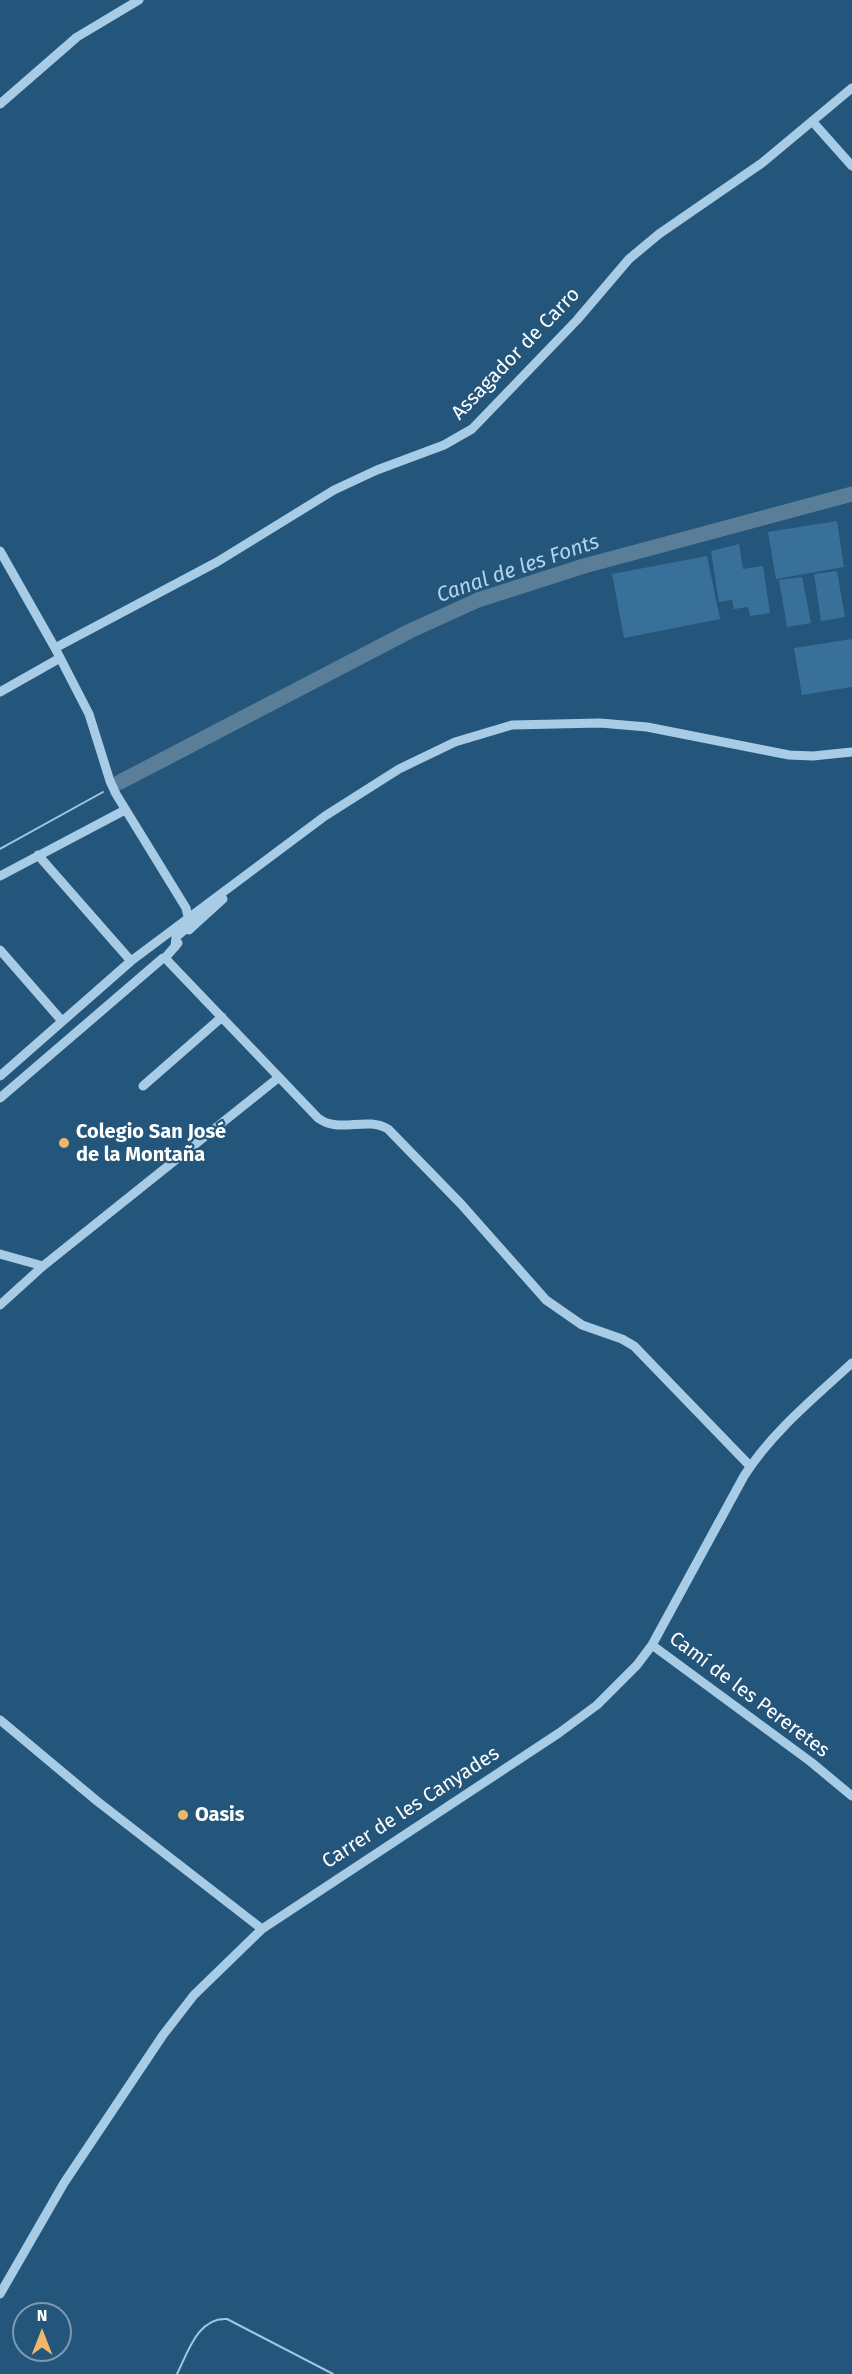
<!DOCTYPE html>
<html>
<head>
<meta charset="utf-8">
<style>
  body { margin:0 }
  #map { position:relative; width:852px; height:2374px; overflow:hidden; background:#24567b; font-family:"Fira Sans",sans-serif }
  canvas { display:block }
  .north { position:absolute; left:12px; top:2302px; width:60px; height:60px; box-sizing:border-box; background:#24567b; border:2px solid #7c9ab0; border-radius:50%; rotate:0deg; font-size:16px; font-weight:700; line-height:24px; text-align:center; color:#fff }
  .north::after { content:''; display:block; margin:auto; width:21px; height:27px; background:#efb76b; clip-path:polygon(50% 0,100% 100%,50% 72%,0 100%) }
</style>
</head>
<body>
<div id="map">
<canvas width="852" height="2374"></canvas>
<div class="north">N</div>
</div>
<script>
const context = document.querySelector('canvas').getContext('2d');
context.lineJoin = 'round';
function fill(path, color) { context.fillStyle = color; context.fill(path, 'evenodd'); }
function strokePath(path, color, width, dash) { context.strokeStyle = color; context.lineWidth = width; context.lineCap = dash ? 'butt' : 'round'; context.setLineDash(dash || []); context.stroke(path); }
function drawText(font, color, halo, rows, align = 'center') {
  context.font = font + ' "Fira Sans",sans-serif'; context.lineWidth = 4.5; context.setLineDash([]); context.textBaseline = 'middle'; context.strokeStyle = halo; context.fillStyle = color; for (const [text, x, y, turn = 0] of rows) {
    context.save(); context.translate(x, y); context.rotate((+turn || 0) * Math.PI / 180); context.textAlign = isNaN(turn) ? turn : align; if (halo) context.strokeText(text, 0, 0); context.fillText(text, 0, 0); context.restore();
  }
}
const green = new Path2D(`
  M837,521L844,567L776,579L768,532Z
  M739,544L743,569L763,566L770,613L750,616L748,607L734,609L732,600L719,602L711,551Z
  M707,556L720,619L624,638L612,574Z
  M837,571L845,617L821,621L814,574Z
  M802,577L811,623L787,627L779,580Z
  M852,639V687L802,695L794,648Z`);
const stream = new Path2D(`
  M0,849L103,792
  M177,2374C188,2352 198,2317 227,2319L333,2374`);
const river = new Path2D(`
  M120,782L410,631L478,600L584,566L852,494`);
const minor = new Path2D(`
  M0,104L77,37L139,0
  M812,121L852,166
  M0,551L55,648L89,714L110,781L116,794L186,908L190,925L176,937L175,947
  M55,648L217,562L334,490L377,470L444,445L472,429L577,320L629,259L659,234L762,163L852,88
  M0,692L60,658
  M38,855L131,961
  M0,876L125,810
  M189,930L223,899
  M0,950L62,1021
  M165,958L318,1118C339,1134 366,1116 388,1129L461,1204L546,1300L582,1325L622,1339L634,1346L750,1466
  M0,1076L131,961L325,816L399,769L455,742L512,725L600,723L647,727L789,755L813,756L852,752
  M143,1086L222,1017
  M0,1098L163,958H165L178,943
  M0,1254L43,1266
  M0,1305L43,1266L278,1078
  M652,1645L811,1762L852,1796
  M0,1720L97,1801L262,1929
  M0,2294L64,2183L163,2035L194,1995L262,1929L559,1733L597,1705L637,1665L652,1645L744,1476C772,1432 814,1398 852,1363`);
const markers = [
  [64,1143,6,"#efb76b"],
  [183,1815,6,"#efb76b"]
];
const streetNames = [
  ["Assagador de Carro",516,354,-46],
  ["Camí de les Pereretes",749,1695,37],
  ["Carrer de les Canyades",411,1808,-33]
];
const poiNames = [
  ["Colegio San José",76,1132],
  ["de la Montaña",76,1155],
  ["Oasis",195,1815]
];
const waterNames = [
  ["Canal de les Fonts",518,569,-19]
];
fill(green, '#387099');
strokePath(stream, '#9cc8e5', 2);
strokePath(river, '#5a7e98', 15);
strokePath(minor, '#a8cce5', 9);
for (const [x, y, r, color] of markers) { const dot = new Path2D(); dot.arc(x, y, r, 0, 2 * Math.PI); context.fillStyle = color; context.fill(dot); strokePath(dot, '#24567b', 2); }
drawText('20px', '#fff', '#24567b', streetNames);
drawText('bold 20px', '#fff', '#24567b', poiNames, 'left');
drawText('italic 21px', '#b3d5ec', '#24567b', waterNames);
</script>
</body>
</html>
